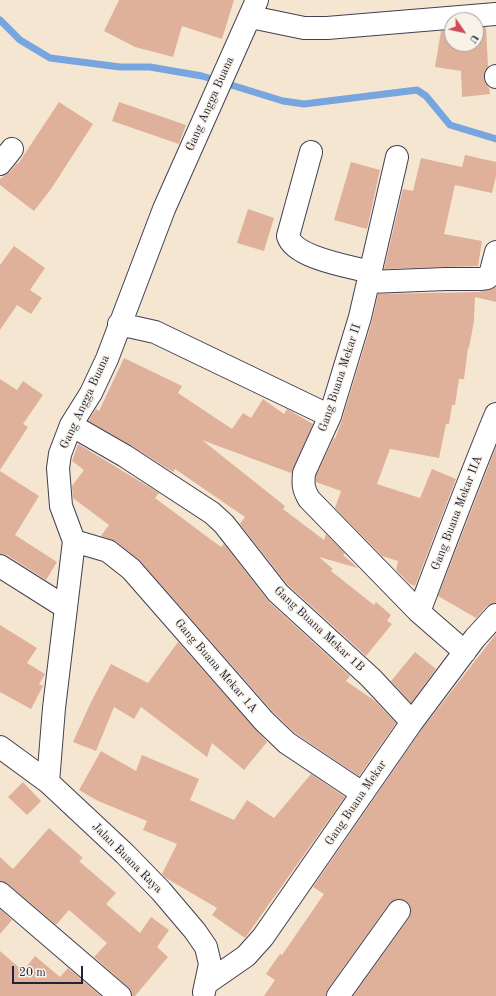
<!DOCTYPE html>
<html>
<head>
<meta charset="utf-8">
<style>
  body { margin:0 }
  #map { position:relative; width:496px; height:996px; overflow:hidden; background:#f5e6d1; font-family:"Old Standard TT",serif }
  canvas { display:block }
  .north { position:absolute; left:444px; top:12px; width:40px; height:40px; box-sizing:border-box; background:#f7f3e8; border:1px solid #a29fa3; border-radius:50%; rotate:124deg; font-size:11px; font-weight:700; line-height:16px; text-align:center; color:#22223b }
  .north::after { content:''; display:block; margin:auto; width:14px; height:18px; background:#d1495b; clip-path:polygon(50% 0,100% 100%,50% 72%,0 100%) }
  .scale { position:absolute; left:12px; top:966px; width:71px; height:18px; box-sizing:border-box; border:2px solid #22223b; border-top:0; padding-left:5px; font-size:12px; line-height:14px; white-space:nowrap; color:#22223b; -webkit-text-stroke:3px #f7f3e8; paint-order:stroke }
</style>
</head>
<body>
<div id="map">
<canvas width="496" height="996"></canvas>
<div class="north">U</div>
<div class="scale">20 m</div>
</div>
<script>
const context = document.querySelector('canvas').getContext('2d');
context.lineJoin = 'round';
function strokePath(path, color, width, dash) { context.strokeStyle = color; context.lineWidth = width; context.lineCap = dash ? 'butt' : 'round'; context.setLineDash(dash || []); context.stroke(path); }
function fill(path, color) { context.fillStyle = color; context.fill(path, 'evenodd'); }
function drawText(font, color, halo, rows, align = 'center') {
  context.font = font + ' "Old Standard TT",serif'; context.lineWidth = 3; context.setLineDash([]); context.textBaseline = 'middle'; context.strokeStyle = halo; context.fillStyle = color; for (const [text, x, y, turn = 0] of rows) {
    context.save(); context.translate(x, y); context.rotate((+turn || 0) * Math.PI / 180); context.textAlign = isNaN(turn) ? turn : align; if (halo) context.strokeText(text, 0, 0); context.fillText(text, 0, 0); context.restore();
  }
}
const stream = new Path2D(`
  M0,20L20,40L50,58L120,67H150L202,76L283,101L304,104L417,90L426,96L450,125L496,139`);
const building = new Path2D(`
  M119,0H234L222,39L182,26L173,57L135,47L104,31Z
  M486,27L488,67L485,70L484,77L485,83L489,88L490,94L462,97L461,71L435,67L441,31L452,30V44H476V28Z
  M59,102L93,124L51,189L34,211L0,185V179L10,172L17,163L18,164Z
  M119,102L186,125L179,144L112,121Z
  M465,155L496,162V176L492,193L455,185L444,234L482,241L478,266L384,269L403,189L413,191L421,158L462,167Z
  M351,162L380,170L367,229L334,220Z
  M248,209L274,218L264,251L237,243Z
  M14,246L45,268L30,290L42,298L31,314L17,305L0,330V265Z
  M496,287V302L475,297L474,321L469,348H468L464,379H459L455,405H452L449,424H446L439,458L390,449L377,484L420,498L432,469L456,479L415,586L410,584L396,570L398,561L382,556L335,508L341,491L316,482V476L334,438L335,439L342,420L372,321L378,294L480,292Z
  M124,358L182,386L178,393L232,429L243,413L251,418L263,399L284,414L287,409L313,424L291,473L202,440L285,506L283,509L324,540L326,534L345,553L343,555L358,568L319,557L333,569L331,571L374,605L376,602L391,615L387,621L392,624L366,656L287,584L240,524L245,517L175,469L173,472L132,446L88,421L96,409L99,411Z
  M0,379L17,390L23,381L43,395L23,424L28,427L0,470Z
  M78,444L159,493L155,498L221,547L224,544L269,602L350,676L346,681L375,701L396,723L359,776L295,733L273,712L140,561L115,541L101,536L109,525L73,498L72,486L84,470L72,461Z
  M496,447V603L487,606L476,618L438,596Z
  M0,471L39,496L15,535L57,562L46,580L7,555L0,554Z
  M0,625L37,648L27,663L45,674L39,684L43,686L31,709L0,692Z
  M496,634V996H353L409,918L411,912L410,906L406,901L400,899L394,900L389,904L328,989L326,996H264L275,980L266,974L280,954L282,955L324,894L313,887L422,729Z
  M178,642L267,742L244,770L212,743L207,757L141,707L134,719L114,707L96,751L73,742L90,704L111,664L148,683Z
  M415,652L436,669L411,703L391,681Z
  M101,751L136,771L142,755L199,779L190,800L234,820L247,800L274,818L311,774L345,797L245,938L212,915L217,908L166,878L162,874L177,844L143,830L147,821L98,801L79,790Z
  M23,782L41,801L27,815L8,797Z
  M49,828L83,858L79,861L116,893L106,904L140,933L151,917L169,930L157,947L168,957L135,996H132L128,987L94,957L107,943L69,910L56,925L8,884L0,881V857L13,869Z
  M0,909L12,920L0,934Z
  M0,951L23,971L35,956L60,977L68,968L101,996H0Z`);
const minor = new Path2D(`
  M251,17L304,28H327L496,14
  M496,77V76
  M311,152L288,236C294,258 351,267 371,272
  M397,157L360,317L330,416L304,473C303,484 303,489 309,499L419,612L465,652
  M0,164L12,149
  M490,275L496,252
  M369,282L446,279H480L487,278L496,271
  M119,324L155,332L330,416
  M71,425L125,456L212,513L224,524L278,593L371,678L412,722
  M74,541L108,551L131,569L264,721L287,743L362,793
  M0,566L65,607
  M419,612C444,546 469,479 496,414
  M0,747L48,782L125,854L161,891L195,931L206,947L210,964L204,992
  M48,782L54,708L74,541L61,506L58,468L60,454L71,425L91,393L107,359L164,209L257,0
  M0,893L120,996
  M207,983L246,956L263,937L412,722L475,638L496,615
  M338,996L399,911`);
const streetNames = [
  ["Gang Angga Buana",210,104,-66],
  ["Gang Buana Mekar II",340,378,-72],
  ["Gang Angga Buana",85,402,-65],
  ["Gang Buana Mekar IIA",457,513,-69],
  ["Gang Buana Mekar 1B",319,629,43],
  ["Gang Buana Mekar 1A",216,666,49],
  ["Gang Buana Mekar",356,803,-56],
  ["Jalan Buana Raya",127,858,45]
];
strokePath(stream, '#77a5e0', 7);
fill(building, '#dfb19b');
strokePath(minor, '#423f52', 24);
strokePath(minor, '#fff', 22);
drawText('12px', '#22223b', '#f7f3e8', streetNames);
</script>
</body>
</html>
